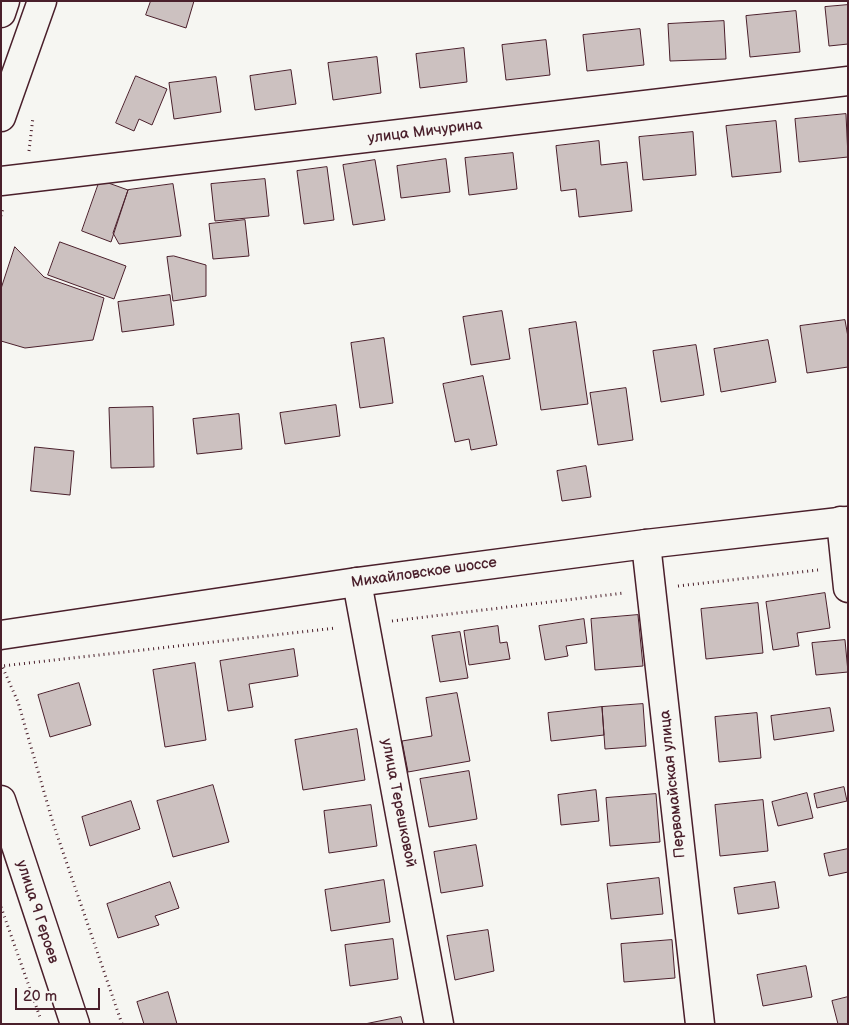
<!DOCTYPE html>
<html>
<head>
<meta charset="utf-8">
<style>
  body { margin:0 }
  #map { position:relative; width:849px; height:1025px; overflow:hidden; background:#f6f6f2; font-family:"Balsamiq Sans",sans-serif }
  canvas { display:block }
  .frame { position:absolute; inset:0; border:2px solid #4a1f2b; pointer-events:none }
  .scale { position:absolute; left:15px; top:988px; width:85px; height:22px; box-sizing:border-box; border:2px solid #4a1f2b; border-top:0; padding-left:6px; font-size:15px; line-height:18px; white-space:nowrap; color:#4a1f2b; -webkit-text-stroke:4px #f6f6f2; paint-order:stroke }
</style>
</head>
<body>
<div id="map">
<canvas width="849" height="1025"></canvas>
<div class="frame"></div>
<div class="scale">20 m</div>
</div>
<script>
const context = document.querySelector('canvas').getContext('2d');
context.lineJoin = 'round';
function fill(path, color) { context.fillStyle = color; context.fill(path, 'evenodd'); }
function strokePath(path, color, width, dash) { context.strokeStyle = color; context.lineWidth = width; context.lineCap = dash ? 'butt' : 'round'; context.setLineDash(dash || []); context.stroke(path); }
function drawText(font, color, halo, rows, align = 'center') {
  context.font = font + ' "Balsamiq Sans",sans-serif'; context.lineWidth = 5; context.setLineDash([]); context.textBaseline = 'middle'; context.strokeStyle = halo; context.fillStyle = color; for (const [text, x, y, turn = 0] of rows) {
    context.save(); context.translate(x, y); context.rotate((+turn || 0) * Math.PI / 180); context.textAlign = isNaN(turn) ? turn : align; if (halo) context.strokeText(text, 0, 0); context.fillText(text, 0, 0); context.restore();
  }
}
const building = new Path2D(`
  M151,1H194L186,28L146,15Z
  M848,5V44L829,46L825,7Z
  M796,11L800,52L750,57L746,16Z
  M724,21L726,59L670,61L668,24Z
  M640,29L644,65L587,71L583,35Z
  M546,40L550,75L506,80L502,45Z
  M464,48L467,82L420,88L416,54Z
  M377,57L381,93L333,100L328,63Z
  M291,70L296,104L255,110L250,76Z
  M136,76L167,89L152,125L139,119L134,131L116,123Z
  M216,77L221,112L174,119L169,83Z
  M846,114L848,157L799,162L795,119Z
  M776,121L781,172L732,177L726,126Z
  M693,132L696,175L643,180L639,137Z
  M599,141L601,165L627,162L632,211L579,217L576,189L561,191L556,146Z
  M513,153L517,189L469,195L465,158Z
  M446,159L450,192L401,198L397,166Z
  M375,160L385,220L353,225L343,165Z
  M327,167L334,220L304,224L297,171Z
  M265,179L269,216L215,221L211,184Z
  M100,180L128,190L111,242L82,231Z
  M173,184L181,236L119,244L113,233L128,190Z
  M245,220L249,256L213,259L209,224Z
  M60,242L126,266L114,299L48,275Z
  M15,247L44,277L104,298L93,340L25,348L1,341V289Z
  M174,256L206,265V296L173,301L167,257Z
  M170,295L174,325L122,332L118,302Z
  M502,311L510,359L471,365L463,317Z
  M845,320L848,337V367L807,373L800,326Z
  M576,322L588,404L541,410L529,329Z
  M384,338L393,403L360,408L351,343Z
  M768,340L776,382L721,392L714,349Z
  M696,345L704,395L661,402L653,351Z
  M483,376L497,445L471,450L469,439L455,442L443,384Z
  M626,388L633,440L598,445L590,393Z
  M336,405L340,436L285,444L280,413Z
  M153,407L154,467L111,468L109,408Z
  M239,414L242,449L197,454L193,419Z
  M35,447L74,451L70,495L31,491Z
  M586,466L591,497L562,501L557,471Z
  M825,593L830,628L797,633L799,646L773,650L766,602Z
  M758,603L763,653L706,659L701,609Z
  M638,615L643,666L595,670L591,619Z
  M584,619L587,643L566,646L568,656L545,660L539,626Z
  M498,626L500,643L507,642L510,659L469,665L464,631Z
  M460,632L468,678L440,682L432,636Z
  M845,640L848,672L816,675L812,643Z
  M294,649L298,676L249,684L253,707L228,711L220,661Z
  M195,663L206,740L165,747L153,670Z
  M79,683L91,725L50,737L38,695Z
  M457,693L470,761L408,772L402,741L432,736L426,698Z
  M643,704L646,746L605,749L602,707Z
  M602,707L604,735L551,741L548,713Z
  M830,708L834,731L774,740L771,716Z
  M757,713L761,758L719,762L715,717Z
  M357,729L365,780L303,790L295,740Z
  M469,771L477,819L429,827L420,779Z
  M213,785L229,842L173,857L157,801Z
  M844,787L847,801L817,808L814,794Z
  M596,790L599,821L561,825L558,795Z
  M807,793L813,818L778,826L772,802Z
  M656,794L660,842L610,846L606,798Z
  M763,800L768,851L720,856L715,805Z
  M131,801L140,829L90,846L82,817Z
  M371,805L377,846L329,853L324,811Z
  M476,845L483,886L441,893L434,852Z
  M848,849V872L829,876L824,854Z
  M659,878L663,914L611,919L607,884Z
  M384,880L390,922L331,931L325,890Z
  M170,882L179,908L155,916L159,925L118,938L107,904Z
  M775,882L779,908L738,914L734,888Z
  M488,930L494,971L455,980L447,936Z
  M393,939L398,979L350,986L345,945Z
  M672,940L675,978L624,982L621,944Z
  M806,966L812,997L763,1006L757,975Z
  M168,992L177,1024H144L137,1002Z
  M848,997V1024H838L832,1001Z
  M401,1017L403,1024H365Z`);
const path = new Path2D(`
  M29,151L33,117
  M1,216L3,208
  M678,586L818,570
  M392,621L624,593
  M1,907L41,1020
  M122,1024L53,823L18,702L2,666L336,628`);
const minor = new Path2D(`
  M1,181L848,81
  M841,521L848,588
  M646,544L700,1024
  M357,582L439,1024
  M1,800L75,1024`);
const major = new Path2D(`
  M1,13L5,1
  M1,117L42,1
  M1,635L357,582L646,544L848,521`);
const streetNames = [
  ["улица Мичурина",425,132,-7],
  ["Михайловское шоссе",424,573,-8],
  ["Первомайская улица",673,784,-96],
  ["улица Терешковой",398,803,79],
  ["улица 9 Героев",37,912,72]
];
fill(building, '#ccc1c0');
strokePath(building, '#4a1f2b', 1);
strokePath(minor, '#4a1f2b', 31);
strokePath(major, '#4a1f2b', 31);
strokePath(path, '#4a1f2b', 3, [1, 4]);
strokePath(minor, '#f6f6f2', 28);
strokePath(major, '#f6f6f2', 28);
drawText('15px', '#4a1f2b', '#f6f6f2', streetNames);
</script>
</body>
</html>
